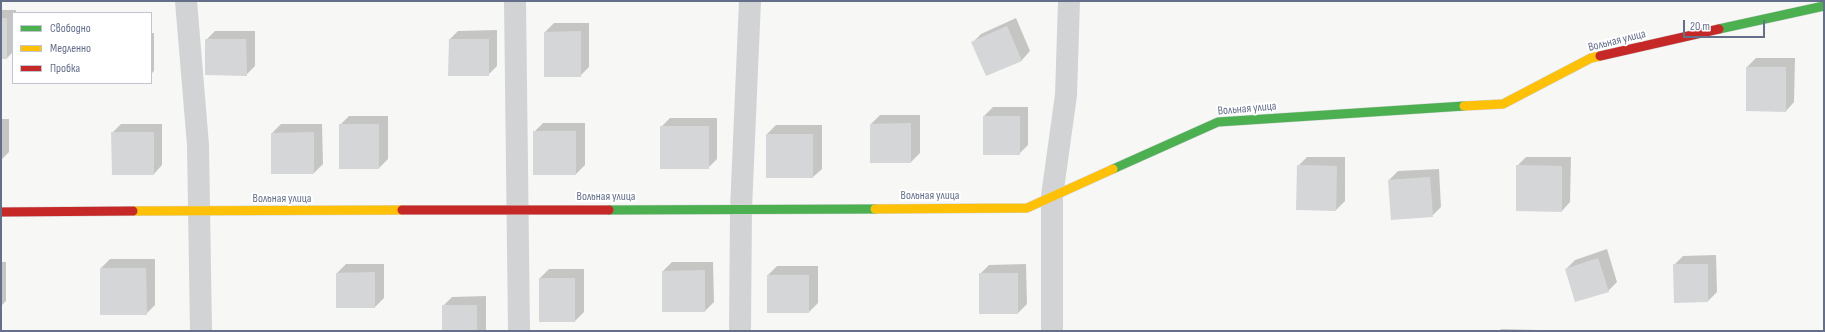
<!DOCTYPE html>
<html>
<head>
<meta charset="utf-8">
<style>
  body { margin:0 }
  #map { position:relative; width:1825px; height:332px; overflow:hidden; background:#f7f8f6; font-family:"Sofia Sans Condensed",sans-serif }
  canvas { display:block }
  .frame { position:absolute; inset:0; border:2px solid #646f8a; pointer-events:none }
  .legend { position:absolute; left:12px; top:12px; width:140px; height:72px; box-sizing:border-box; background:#fff; border:1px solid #c1c5d0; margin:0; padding:5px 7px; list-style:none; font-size:12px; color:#646f8a }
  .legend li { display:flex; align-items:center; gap:8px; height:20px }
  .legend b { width:20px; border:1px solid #c1c5d0 }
  .scale { position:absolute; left:1683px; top:20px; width:82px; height:18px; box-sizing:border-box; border:2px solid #646f8a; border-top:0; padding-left:5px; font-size:12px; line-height:14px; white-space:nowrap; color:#646f8a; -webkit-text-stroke:3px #fff; paint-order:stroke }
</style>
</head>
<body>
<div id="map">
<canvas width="1825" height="332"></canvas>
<div class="frame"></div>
<ul class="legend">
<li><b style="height:5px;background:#4caf50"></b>Свободно</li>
<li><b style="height:5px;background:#ffc107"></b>Медленно</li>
<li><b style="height:5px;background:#c62828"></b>Пробка</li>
</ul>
<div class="scale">20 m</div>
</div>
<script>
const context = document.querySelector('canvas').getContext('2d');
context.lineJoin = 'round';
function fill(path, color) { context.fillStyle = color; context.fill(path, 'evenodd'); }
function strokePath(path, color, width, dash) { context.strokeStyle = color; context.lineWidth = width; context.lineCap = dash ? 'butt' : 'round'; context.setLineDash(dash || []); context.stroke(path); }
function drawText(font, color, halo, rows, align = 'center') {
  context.font = font + ' "Sofia Sans Condensed",sans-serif'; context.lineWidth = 4; context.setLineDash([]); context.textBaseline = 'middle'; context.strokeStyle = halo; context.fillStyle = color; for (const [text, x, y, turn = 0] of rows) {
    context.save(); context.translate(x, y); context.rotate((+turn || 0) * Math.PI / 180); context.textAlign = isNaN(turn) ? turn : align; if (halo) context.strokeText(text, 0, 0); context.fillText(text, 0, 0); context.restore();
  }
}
const shadow = new Path2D(`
  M1,10H16V13H13V52L7,58H1Z
  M1016,18L1030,51L1022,60L987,75L972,43L981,34Z
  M554,23H589V67L580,76L545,32Z
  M497,30V66L488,75L450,39L458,31Z
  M215,31H255V66L246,75L206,40Z
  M151,33H154V71L151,74Z
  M1756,58H1795L1794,102L1786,111L1747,67Z
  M993,107H1028V145L1019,154L984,116Z
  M880,115H920V153L911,162L871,124Z
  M349,116H388V159L379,168H340V125Z
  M670,118H717V159L708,168L661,127Z
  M1,119H9V152L1,160Z
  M543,123H585V165L576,174L534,132Z
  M121,124H162V165L154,174L112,133Z
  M281,124H322L323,164L314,173H272V133Z
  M776,125H822V169L813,177L767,134Z
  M1307,157H1345V201L1336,210L1298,166Z
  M1526,157H1571L1570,202L1562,211L1517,166Z
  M1439,169L1441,207L1432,216L1389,180L1398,171Z
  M1607,249L1617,282L1608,291L1566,269L1575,260Z
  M1716,255L1717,292L1708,301L1675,302L1674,265L1683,256Z
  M110,259H155V305L146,314L101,268Z
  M1,262H6V301L1,306Z
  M672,262H713L714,302L705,311L663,271Z
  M346,264H384V298L375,307H337V273Z
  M1026,264L1027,304L1018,313L980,274L989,265Z
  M777,266H818V303L809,312L768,275Z
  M549,269H584V312L575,321H540V278Z
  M486,296V331H443V306L452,297Z
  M1501,329L1539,330V331H1500Z`);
const building = new Path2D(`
  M1,18H7V59H1Z
  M1007,26L1022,61L986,76L971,42Z
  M581,31V77H544V32Z
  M205,39H246L247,76L205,75Z
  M449,39H489V76H448Z
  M1746,67H1786V112L1746,111Z
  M983,116H1020V155H983Z
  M911,123V163H870V124Z
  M339,124H379V169H339Z
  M660,126H709V169H660Z
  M533,131H576V175H533Z
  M111,132H154V175H112Z
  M314,132V174H271V133Z
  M766,134H813V178H766Z
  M1297,165L1337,166L1336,211L1296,210Z
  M1516,165L1562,166V212L1516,211Z
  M1430,177L1433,217L1391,220L1388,180Z
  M1598,258L1609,292L1575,302L1565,269Z
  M1673,264H1708V302L1674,303Z
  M100,268H146L147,315H100Z
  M705,270V312H662V271Z
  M375,272V308H336V273Z
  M979,273H1018V314H979Z
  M767,275H809V313H767Z
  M539,278H575V322H539Z
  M442,305H477V331H442Z`);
const street = new Path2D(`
  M186,1L198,145L201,331
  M515,1L519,331
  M740,331L741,209L750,1
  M1052,331V196L1066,95L1069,1`);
const fast = new Path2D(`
  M1719,29L1824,6
  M1113,169L1218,122L1464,106
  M609,210L875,209`);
const slow = new Path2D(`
  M1464,106L1503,104L1591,58L1600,56
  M875,209L1027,208L1113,169
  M133,211L402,210`);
const jam = new Path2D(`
  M1600,56L1719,29
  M402,210H609
  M1,212L133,211`);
const streetNames = [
  ["Вольная улица",1617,41,-14],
  ["Вольная улица",1247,109,-5],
  ["Вольная улица",930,196],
  ["Вольная улица",606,197],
  ["Вольная улица",282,199]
];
fill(shadow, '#0003');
fill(building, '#d5d6d7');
strokePath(fast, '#d4d6d8', 10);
strokePath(slow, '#d4d6d8', 10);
strokePath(jam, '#d4d6d8', 10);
strokePath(street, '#d2d3d5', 22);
strokePath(fast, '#4caf50', 9);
strokePath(slow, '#ffc107', 9);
strokePath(jam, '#c62828', 9);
drawText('12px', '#646f8a', '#fff', streetNames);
</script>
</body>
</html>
